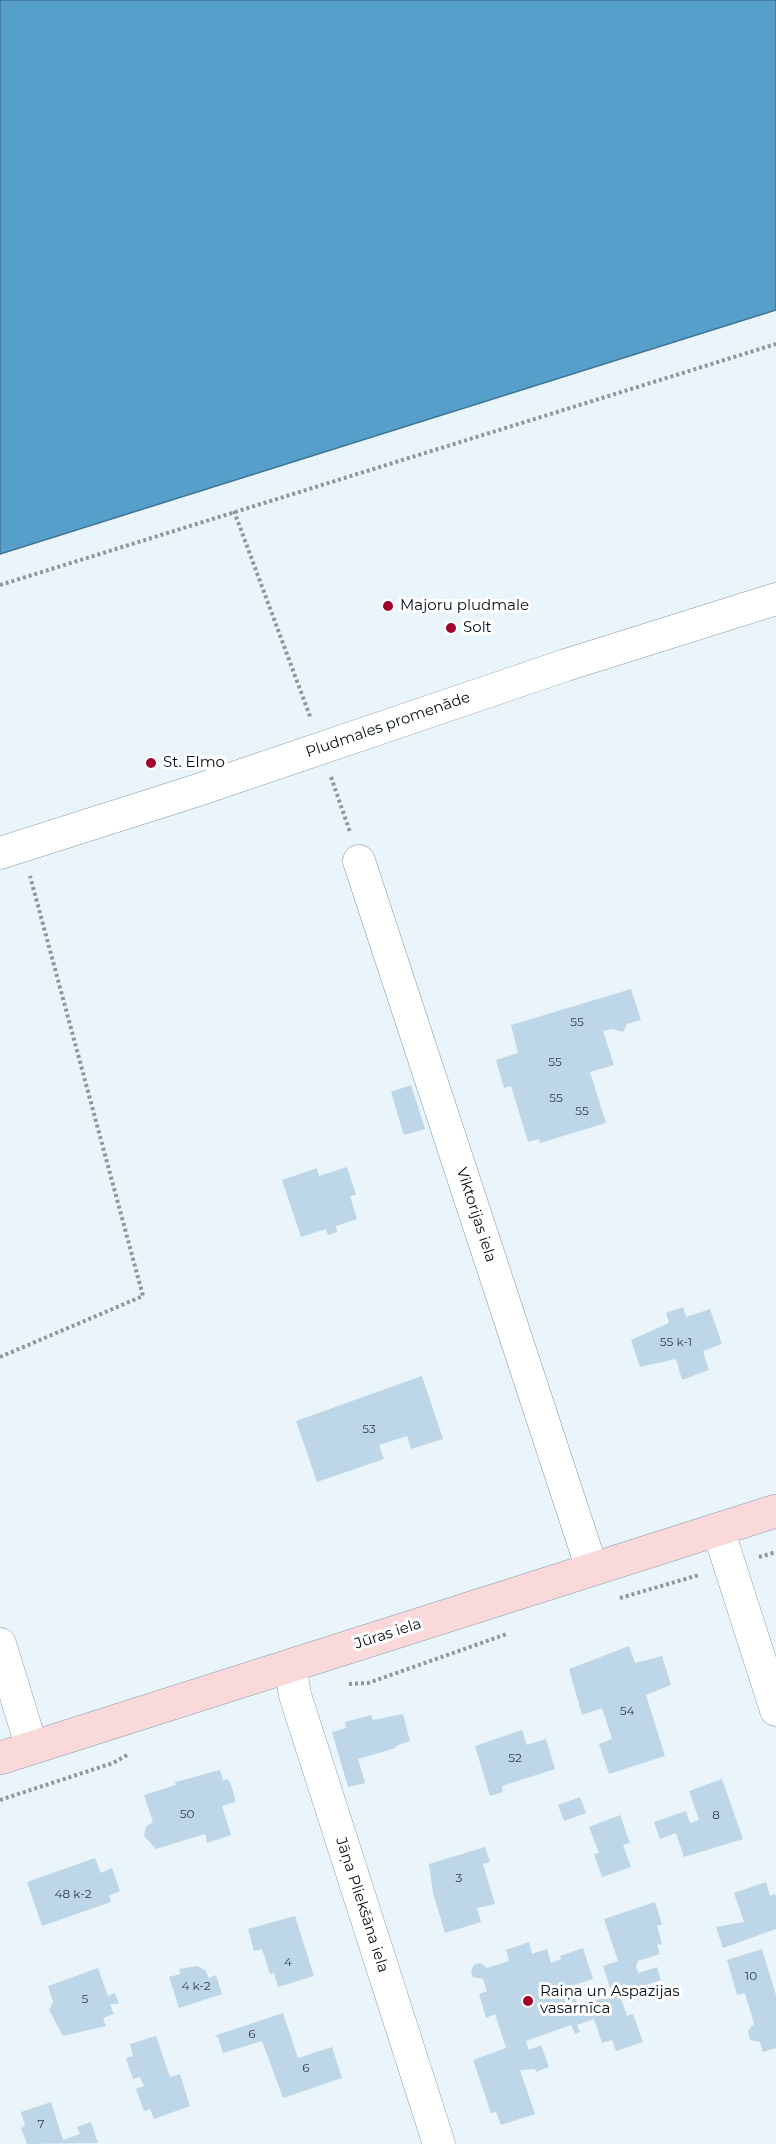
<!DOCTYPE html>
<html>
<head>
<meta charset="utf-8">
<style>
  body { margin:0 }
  canvas { display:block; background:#eaf4fb }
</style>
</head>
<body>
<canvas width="776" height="2144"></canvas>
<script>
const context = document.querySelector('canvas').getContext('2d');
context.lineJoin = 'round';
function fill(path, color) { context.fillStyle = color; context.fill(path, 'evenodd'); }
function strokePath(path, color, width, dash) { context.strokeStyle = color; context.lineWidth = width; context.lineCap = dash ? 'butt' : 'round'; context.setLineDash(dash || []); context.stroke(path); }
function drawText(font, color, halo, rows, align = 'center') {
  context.font = font + ' Montserrat,sans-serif'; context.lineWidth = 6; context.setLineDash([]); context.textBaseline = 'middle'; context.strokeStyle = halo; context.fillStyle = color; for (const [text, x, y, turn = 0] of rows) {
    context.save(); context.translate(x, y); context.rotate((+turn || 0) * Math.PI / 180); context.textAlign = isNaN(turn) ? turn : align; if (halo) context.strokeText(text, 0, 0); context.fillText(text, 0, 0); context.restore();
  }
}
const water = new Path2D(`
  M0,0H776V310L0,554Z`);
const building = new Path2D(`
  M631,989L641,1020L627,1024L623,1032L612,1029L603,1031L614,1065L590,1072L606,1123L540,1143L539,1139L528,1142L511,1086L504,1088L496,1060L518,1053L511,1025Z
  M411,1085L425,1129L404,1135L391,1092Z
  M347,1167L356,1195L350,1196L357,1219L336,1226L337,1232L328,1235L326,1229L301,1237L282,1180L317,1168L319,1176Z
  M683,1307L686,1317L710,1309L722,1344L703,1351L709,1370L682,1380L676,1359L640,1367L631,1340L669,1323L666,1313Z
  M422,1376L443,1439L411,1449L407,1436L379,1445L384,1459L317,1482L296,1421Z
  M629,1646L635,1663L662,1656L671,1685L646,1695L665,1756L609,1774L599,1744L612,1739L602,1708L582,1715L569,1669Z
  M403,1714L410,1741L396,1746V1748L358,1759L365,1783L348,1787L332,1732L346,1728L345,1722L371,1715L373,1720Z
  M522,1730L527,1745L546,1739L555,1769L502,1786L503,1792L490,1796L475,1746Z
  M220,1770L223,1780L227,1779L230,1782L235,1798V1802L222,1806L231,1835L207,1843L205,1834L156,1849L144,1836L146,1827L153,1822L144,1795L176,1785L175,1782Z
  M722,1779L743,1839L684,1857L676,1833L660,1839L654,1822L686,1811L690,1823L699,1820L689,1791Z
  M580,1797L586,1813L564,1821L558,1805Z
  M620,1815L630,1843L623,1845L631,1867L602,1877L594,1854L599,1853L589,1827Z
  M485,1847L490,1862L483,1864L495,1904L477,1908L481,1922L445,1933L433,1893L429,1864Z
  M95,1858L101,1873L112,1868L120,1891L109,1896L111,1902L42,1926L27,1882Z
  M766,1882L770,1896L775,1894L776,1897V1929L723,1948L716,1927L744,1922L734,1893Z
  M655,1902L662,1924L657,1926L662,1944L657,1945L660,1954L638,1961L636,1967L638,1973L657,1967L661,1980L627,1991L626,1984L610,1988L603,1966L618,1961L604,1919Z
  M295,1916L314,1976L278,1987L274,1973L270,1974L262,1949L254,1951L248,1929Z
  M529,1942L532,1954L547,1949L551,1963L561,1959L560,1956L583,1948L593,1979L571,1986L578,2006L619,1993L627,2016L633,2014L643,2042L616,2051L612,2040L602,2043L594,2019L577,2025L580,2032L575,2034L571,2025L526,2041L529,2050L541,2045L549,2067L536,2072L535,2069L520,2070L535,2114L501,2125L496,2112L491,2113L473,2060L506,2048L495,2014L486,2018L479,1994L487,1991L483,1979L473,1977L471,1971L474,1965L480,1963L487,1968L509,1961L506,1950Z
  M762,1949L776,1995V2048L763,2052L760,2042L750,2040L748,2031L754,2024L745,1993L737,1995L727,1960Z
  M197,1966L205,1970L209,1978L216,1975L222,1994L179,2008L169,1977L180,1974L179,1969Z
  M98,1968L108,1996L115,1993L119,2004H110L114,2014L103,2018L106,2026L63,2036L49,2010L53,2002L48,1986Z
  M283,2013L298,2058L332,2047L342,2078L283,2098L262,2041L223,2053L218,2037L214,2036Z
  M156,2036L170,2077L180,2074L190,2106L154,2119L150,2109L144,2111L136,2089L144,2086L140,2077L133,2079L126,2058L133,2056L130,2044Z
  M51,2102L63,2140L80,2134L77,2127L91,2122L98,2143L27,2144L21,2128L25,2126L21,2112Z`);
const path = new Path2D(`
  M234,511L311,719
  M0,585L776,344
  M331,777L350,832
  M0,1357L143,1296L30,876
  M759,1557L776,1552
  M620,1598L699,1575
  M349,1684L368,1683L507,1634
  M0,1800L113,1763L129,1754`);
const street = new Path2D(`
  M0,853L198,790L566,665L776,599
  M359,861L592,1569
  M718,1529L776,1710
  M0,1644L32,1748
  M290,1666L295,1695L439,2144`);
const secondary = new Path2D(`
  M0,1758L776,1511`);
const markers = [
  [388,606,6,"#a2032c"],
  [451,628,6,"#a2032c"],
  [151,763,6,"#a2032c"],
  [528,2001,6,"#a2032c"]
];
const numberNames = [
  ["55",577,1022],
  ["55",555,1062],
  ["55",556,1098],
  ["55",582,1111],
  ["55 k-1",676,1342],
  ["53",369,1429],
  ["54",627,1711],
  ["52",515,1758],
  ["50",187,1814],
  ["8",716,1815],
  ["3",459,1878],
  ["48 k-2",73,1894],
  ["4",288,1962],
  ["10",751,1976],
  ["4 k-2",196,1986],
  ["5",85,1999],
  ["6",252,2034],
  ["6",306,2068],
  ["7",41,2124]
];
const poiNames = [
  ["Majoru pludmale",400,606],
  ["Solt",463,628],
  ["St. Elmo",163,763],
  ["Raiņa un Aspazijas",540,1992],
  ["vasarnīca",540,2009]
];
const streetNames = [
  ["Pludmales promenāde",388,725,-19],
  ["Viktorijas iela",476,1215,72],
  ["Jūras iela",388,1634,-18],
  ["Jāņa Pliekšāna iela",362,1905,72]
];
fill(water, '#579fcb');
strokePath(water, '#3e7494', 1.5);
fill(building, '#bdd7e9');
strokePath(street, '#819aaa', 33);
strokePath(secondary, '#819aaa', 34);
strokePath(path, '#8e979e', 4, [3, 3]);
strokePath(street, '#fff', 32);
strokePath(secondary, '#fad9da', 33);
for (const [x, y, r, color] of markers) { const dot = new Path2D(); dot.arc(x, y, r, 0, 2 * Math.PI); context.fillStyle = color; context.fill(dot); strokePath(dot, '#fff', 2); }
drawText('12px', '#334049', null, numberNames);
drawText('15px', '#050e14', '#fff', poiNames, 'left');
drawText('15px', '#050e14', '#fff', streetNames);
</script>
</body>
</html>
